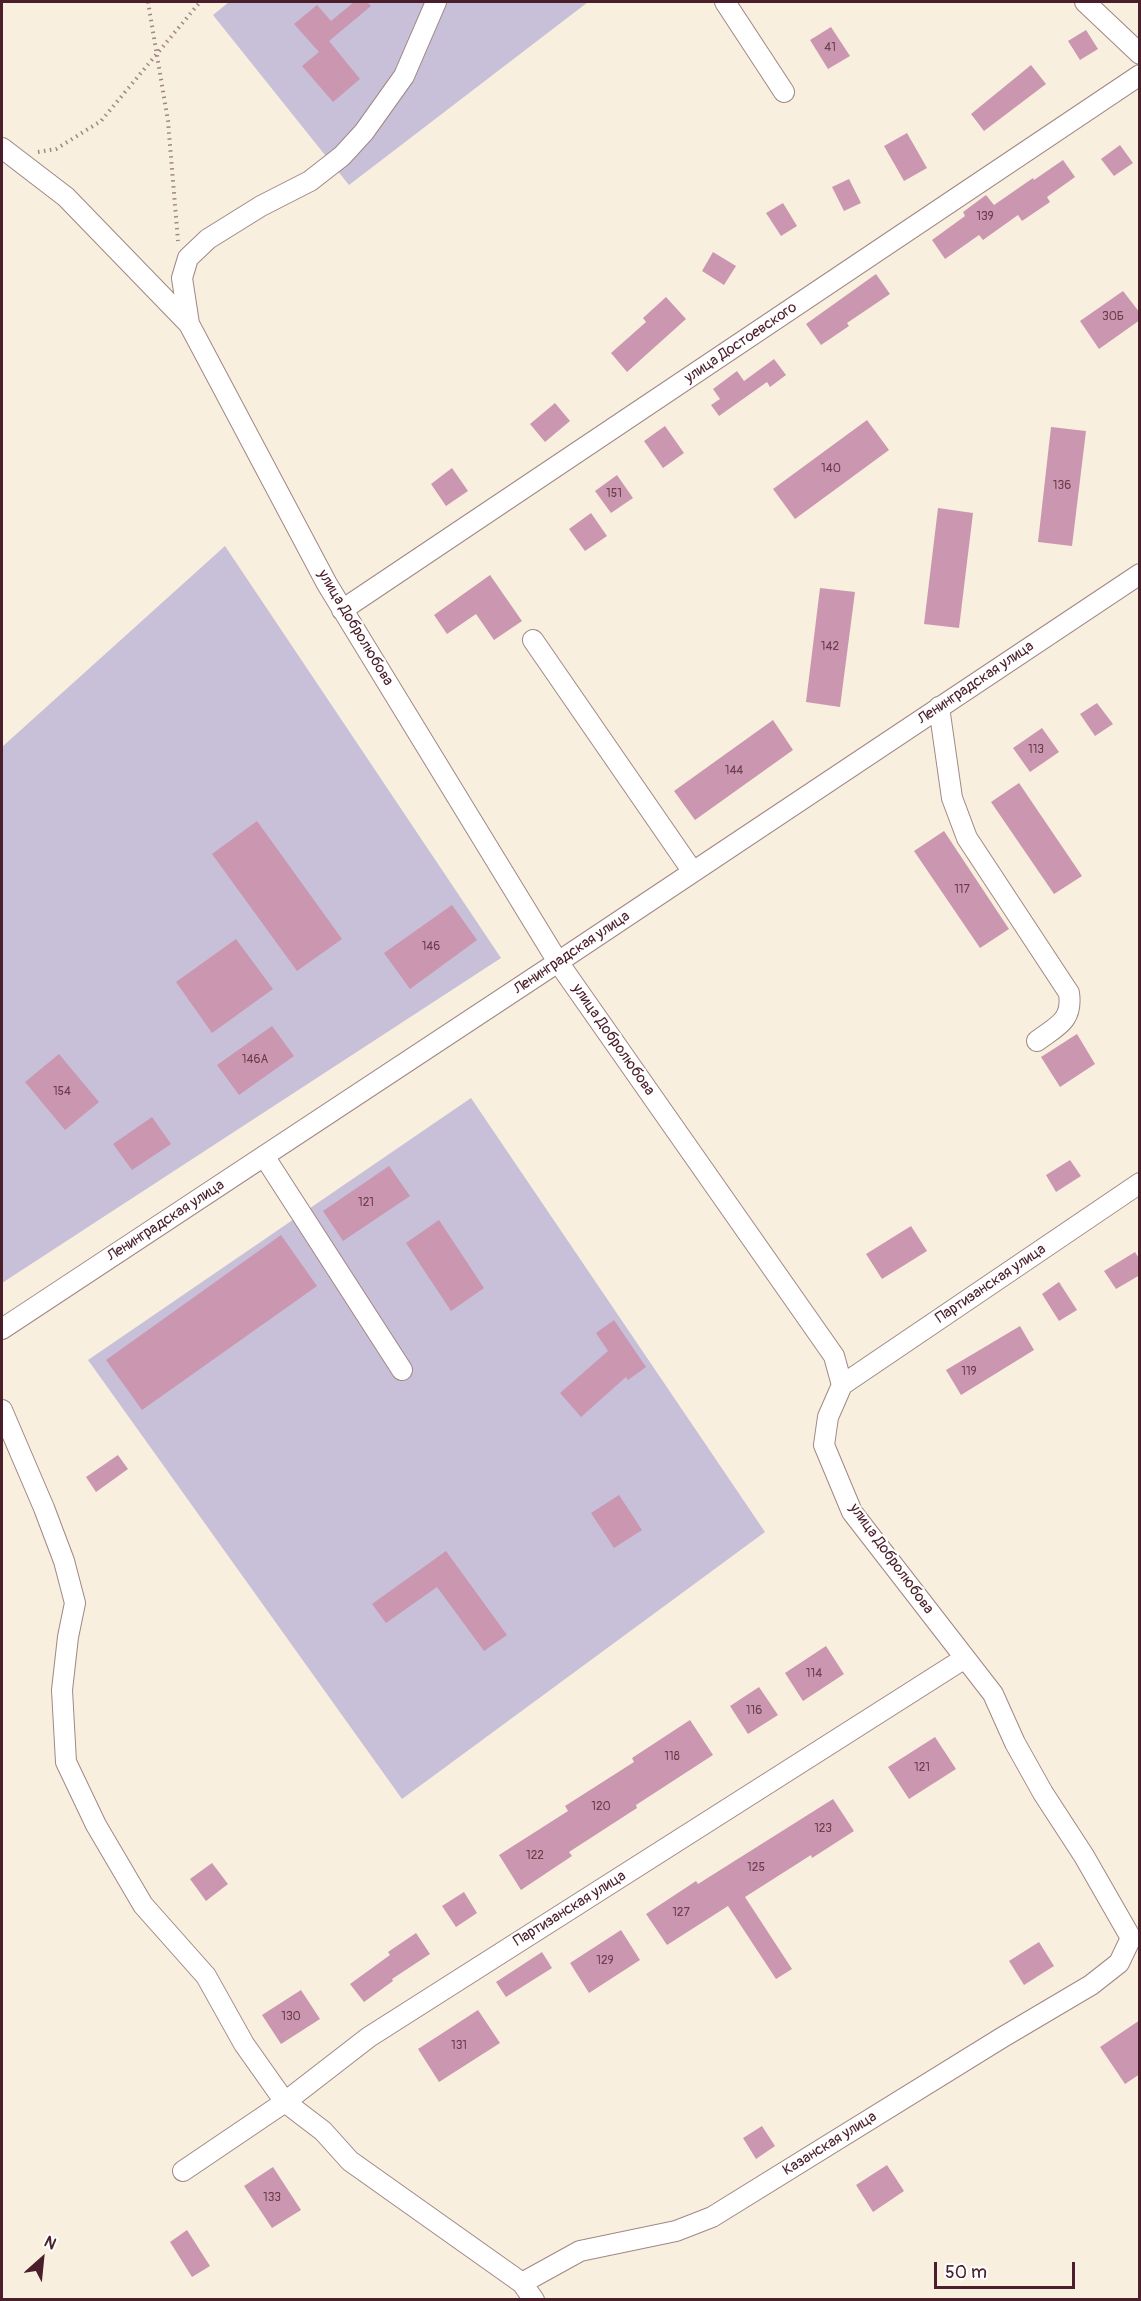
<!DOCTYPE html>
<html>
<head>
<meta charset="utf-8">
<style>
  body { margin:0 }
  #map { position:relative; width:1141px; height:2301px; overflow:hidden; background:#f8efdf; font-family:Pangolin,sans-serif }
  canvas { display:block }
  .frame { position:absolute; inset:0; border:3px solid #4a1f2b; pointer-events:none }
  .north { position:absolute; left:12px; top:2229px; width:60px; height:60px; -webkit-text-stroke:4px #fff; paint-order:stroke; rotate:27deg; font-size:16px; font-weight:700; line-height:24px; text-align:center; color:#4a1f2b }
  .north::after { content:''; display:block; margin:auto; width:21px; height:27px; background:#4a1f2b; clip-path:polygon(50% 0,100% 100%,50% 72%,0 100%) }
  .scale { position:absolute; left:934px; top:2262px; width:141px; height:27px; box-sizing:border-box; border:3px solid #4a1f2b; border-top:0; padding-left:8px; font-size:18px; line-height:21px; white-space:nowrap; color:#4a1f2b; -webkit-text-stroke:4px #fff; paint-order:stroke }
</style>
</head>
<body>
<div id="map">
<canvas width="1141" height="2301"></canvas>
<div class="frame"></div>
<div class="north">N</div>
<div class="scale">50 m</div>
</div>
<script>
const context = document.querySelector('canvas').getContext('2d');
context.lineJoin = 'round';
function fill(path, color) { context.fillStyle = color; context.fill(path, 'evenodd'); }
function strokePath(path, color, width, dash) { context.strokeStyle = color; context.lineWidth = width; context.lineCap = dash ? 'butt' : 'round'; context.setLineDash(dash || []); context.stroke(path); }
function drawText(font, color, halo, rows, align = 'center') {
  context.font = font + ' Pangolin,sans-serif'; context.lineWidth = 4.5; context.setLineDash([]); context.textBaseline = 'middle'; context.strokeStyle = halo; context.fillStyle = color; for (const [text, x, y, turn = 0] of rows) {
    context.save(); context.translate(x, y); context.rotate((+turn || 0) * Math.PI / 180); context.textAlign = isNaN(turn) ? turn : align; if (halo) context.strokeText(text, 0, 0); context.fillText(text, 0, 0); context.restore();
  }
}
const industrial = new Path2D(`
  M229,2H588L349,185L213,15Z
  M225,546L501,958L2,1283V747Z
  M471,1098L765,1532L402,1799L88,1360Z`);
const building = new Path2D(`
  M354,2H367L371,6L329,41L360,79L333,102L302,66L319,52L294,24L317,5L331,21Z
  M831,27L850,56L828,69L810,40Z
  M1086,30L1098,49L1080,60L1068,41Z
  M1031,65L1046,84L984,131L971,114Z
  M907,133L927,168L904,181L884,146Z
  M1120,145L1133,163L1114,176L1101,159Z
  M1063,160L1075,177L1047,197L1050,202L1022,221L1018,215L983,240L979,235L945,259L932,240L965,216L963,212L986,195L994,205L1033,178L1034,180Z
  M849,179L861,203L844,211L832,187Z
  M783,203L797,226L781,236L766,213Z
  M713,252L736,266L724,285L702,271Z
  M876,274L890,294L847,323L849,326L821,345L806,324Z
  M1123,291L1140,313V320L1099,349L1080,321Z
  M666,297L686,319L627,372L611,353L646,322L643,318Z
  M774,359L786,375L770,387L767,382L719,416L711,405L720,399L713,389L737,371L744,381Z
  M555,403L570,421L545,442L530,424Z
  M867,420L889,450L795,519L773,489Z
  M665,426L684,453L663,468L644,441Z
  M1051,427L1086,431L1072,546L1038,542Z
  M452,468L468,491L446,506L431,484Z
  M617,475L633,498L611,513L595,491Z
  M938,508L973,513L959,628L924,624Z
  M591,513L607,536L585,551L569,529Z
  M490,575L522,621L494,640L476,614L447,634L434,615Z
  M820,588L855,592L840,707L806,702Z
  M1097,703L1113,724L1095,736L1080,714Z
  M773,720L793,750L695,820L674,791Z
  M1042,728L1059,752L1030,772L1013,748Z
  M1019,783L1082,876L1054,894L991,802Z
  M257,821L342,939L297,971L212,854Z
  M944,831L1009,929L980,948L914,851Z
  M452,905L477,940L410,989L384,953Z
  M236,939L273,989L212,1033L176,982Z
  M272,1026L294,1056L239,1095L217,1065Z
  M1077,1034L1095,1064L1060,1087L1041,1057Z
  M59,1054L99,1102L65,1130L25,1082Z
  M152,1117L171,1144L132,1170L113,1144Z
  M1070,1160L1081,1176L1056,1192L1046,1175Z
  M389,1166L410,1196L343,1241L323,1211Z
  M439,1220L484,1288L451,1311L406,1243Z
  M911,1226L927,1251L882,1279L866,1254Z
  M281,1235L317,1286L142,1410L106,1360Z
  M1135,1252L1140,1260V1275L1116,1289L1104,1271Z
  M1059,1282L1077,1310L1059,1321L1042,1294Z
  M614,1320L646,1367L628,1380L626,1377L581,1417L560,1393L608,1351L596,1333Z
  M1020,1326L1034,1350L961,1395L946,1370Z
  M118,1455L128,1469L96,1492L86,1477Z
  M619,1495L642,1530L614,1548L591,1513Z
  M446,1551L507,1635L484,1651L437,1587L386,1623L372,1604Z
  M826,1646L844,1674L803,1701L785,1673Z
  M759,1687L778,1715L748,1734L730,1706Z
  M690,1720L713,1755L636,1805L637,1808L569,1852L572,1856L521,1890L499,1855L568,1811L565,1806L634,1762L632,1758Z
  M935,1737L956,1769L909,1799L888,1767Z
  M833,1799L854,1831L812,1858L811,1855L745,1897L792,1969L776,1979L728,1906L667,1945L646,1914L696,1881L698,1884Z
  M212,1863L228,1884L206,1901L190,1879Z
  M464,1892L477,1913L456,1927L442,1906Z
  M621,1930L640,1960L589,1993L570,1963Z
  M416,1933L430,1954L392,1979L393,1981L364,2002L350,1984L390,1955L388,1952Z
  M1039,1942L1054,1966L1024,1985L1009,1961Z
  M542,1952L552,1968L506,1997L496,1982Z
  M301,1990L320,2019L281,2044L262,2015Z
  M478,2010L500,2043L439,2082L418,2049Z
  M1140,2020V2074L1125,2084L1100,2047Z
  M762,2126L775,2146L756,2159L743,2138Z
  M887,2165L904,2191L873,2212L856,2185Z
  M273,2167L301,2210L272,2228L244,2186Z
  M187,2230L210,2266L192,2277L170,2242Z`);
const path = new Path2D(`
  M148,2L168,121L178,241
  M38,152L56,149L101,121L200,2`);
const minor = new Path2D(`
  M725,2L784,92
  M1085,2L1140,54
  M2,148L66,197L189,324L327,584L558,962L834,1356L842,1385L828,1417L824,1445L852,1512L993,1694L1015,1743L1043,1793L1084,1856L1131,1938L1119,1963L1091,1985L1003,2037L712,2217L676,2231L580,2251L522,2283
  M189,324L182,278L188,258L208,239L261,206L310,181L342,156L364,132L404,76L436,2
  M342,610L1140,75
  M533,640L693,872
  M939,707L952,798L967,838L1069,993C1073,1021 1057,1026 1037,1041
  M264,1156L402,1370
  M2,1329L558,962L1140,574
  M842,1385L1140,1183
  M2,1410L44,1508L64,1561L75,1603L68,1637L62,1690L66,1762L96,1825L143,1905L206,1976L244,2044L285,2102L323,2131L350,2161L522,2283L534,2300
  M183,2171L285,2102L369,2037L965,1658`);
const numberNames = [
  ["41",830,48],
  ["139",985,217],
  ["30Б",1113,317],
  ["140",831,469],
  ["136",1062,486],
  ["151",614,494],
  ["142",830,647],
  ["113",1036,750],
  ["144",734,771],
  ["117",962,890],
  ["146",431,947],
  ["146А",255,1060],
  ["154",62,1092],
  ["121",366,1203],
  ["119",969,1372],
  ["114",814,1674],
  ["116",754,1711],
  ["118",672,1757],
  ["121",922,1768],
  ["120",601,1807],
  ["123",823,1829],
  ["122",535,1856],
  ["125",756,1868],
  ["127",681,1913],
  ["129",605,1961],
  ["130",291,2017],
  ["131",459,2046],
  ["133",272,2198]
];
const streetNames = [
  ["улица Достоевского",741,343,-34],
  ["улица Добролюбова",355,628,59],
  ["Ленинградская улица",976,683,-34],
  ["Ленинградская улица",572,953,-34],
  ["улица Добролюбова",613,1040,55],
  ["Ленинградская улица",166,1221,-33],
  ["Партизанская улица",991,1284,-34],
  ["улица Добролюбова",891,1559,54],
  ["Партизанская улица",570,1909,-32],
  ["Казанская улица",830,2144,-32]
];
fill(industrial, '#c8bfd8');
fill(building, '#cb97b0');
strokePath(minor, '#a18785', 22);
strokePath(path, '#a18785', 4, [1.5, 4.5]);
strokePath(minor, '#fff', 20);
drawText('12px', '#6a3d4c', null, numberNames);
drawText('15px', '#4a1f2b', '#fff', streetNames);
</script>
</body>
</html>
